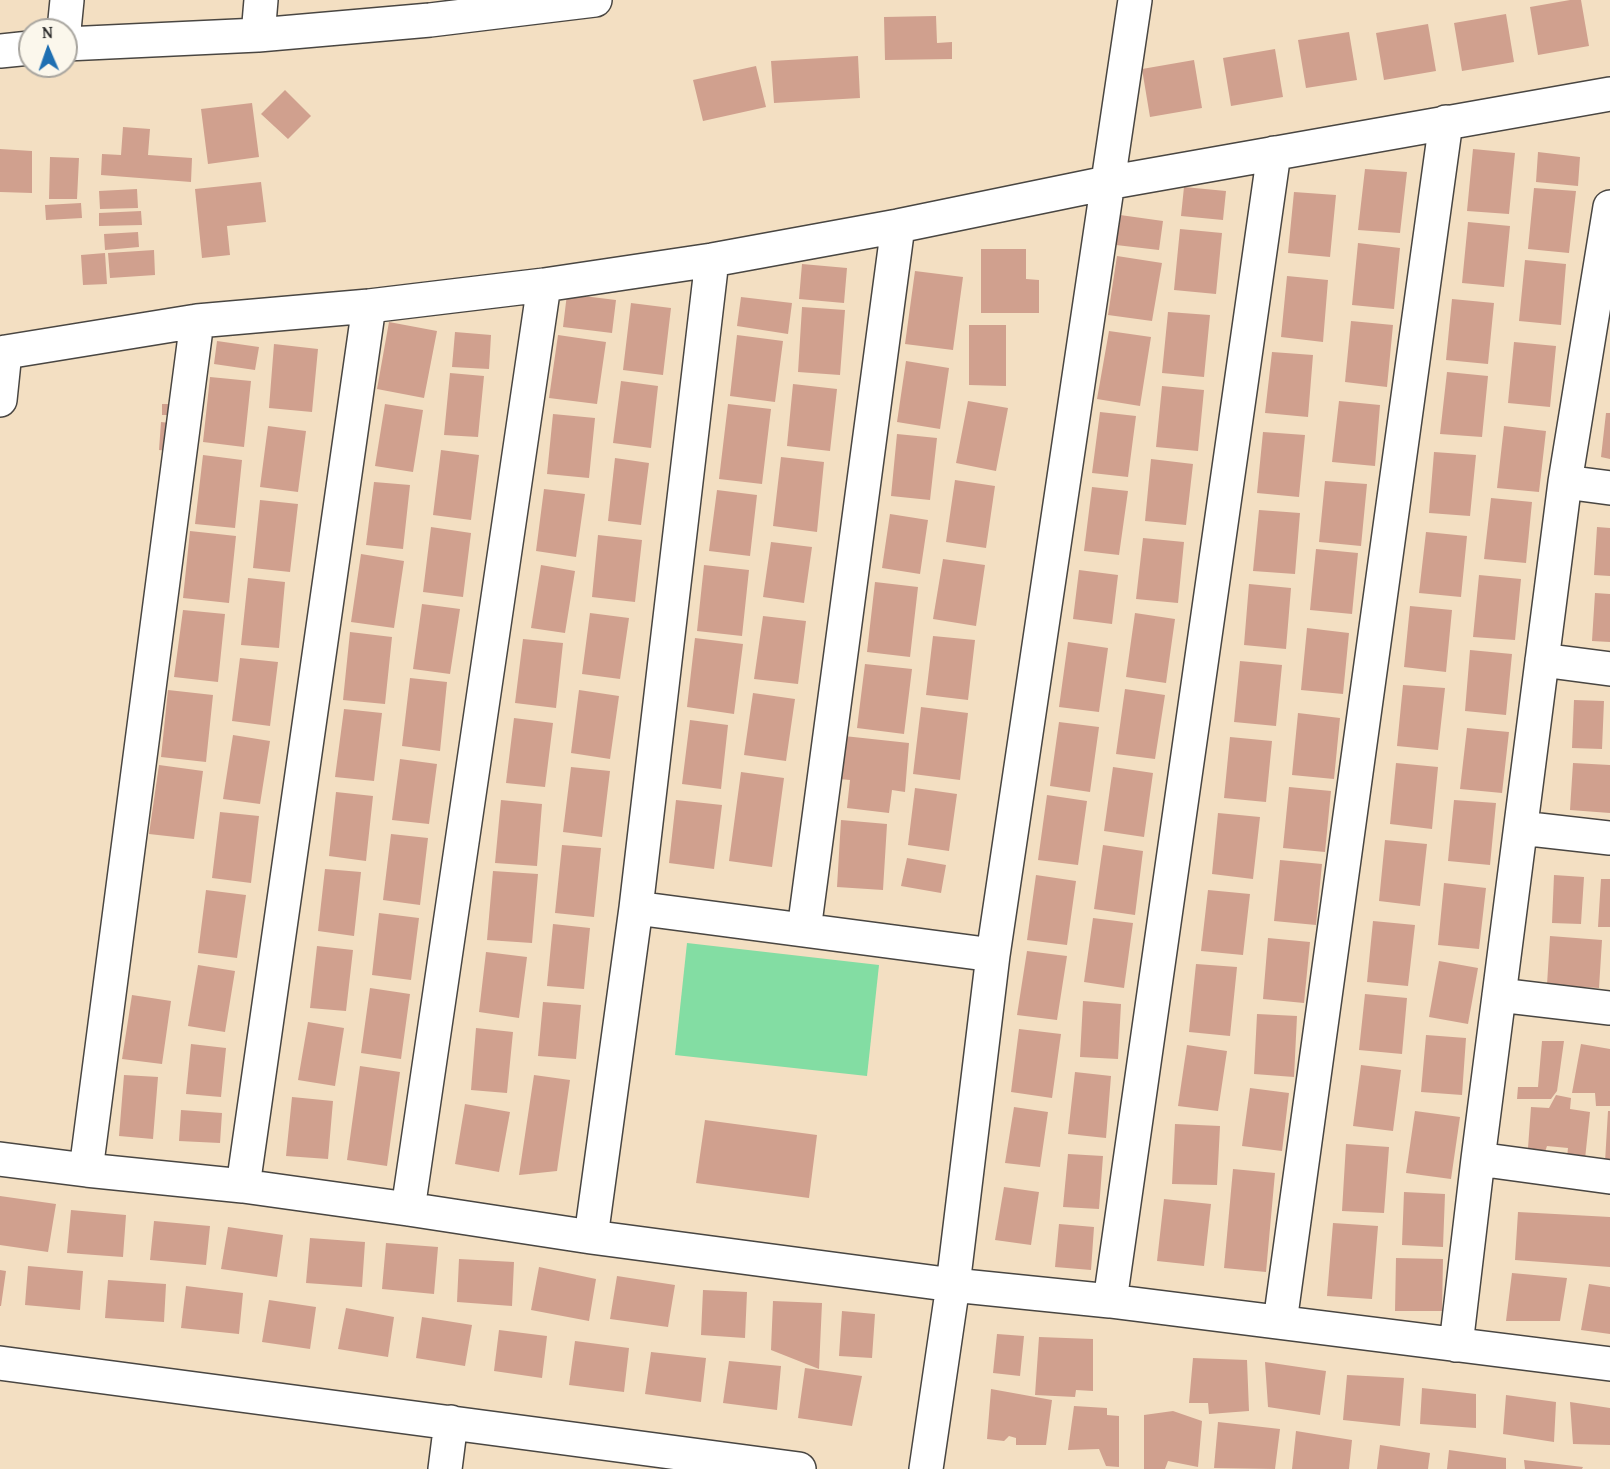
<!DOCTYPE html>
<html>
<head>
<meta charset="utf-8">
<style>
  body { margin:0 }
  #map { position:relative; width:1610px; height:1469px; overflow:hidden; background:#f3dfc2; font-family:"Gentium Book Plus",serif }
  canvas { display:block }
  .north { position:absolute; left:18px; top:18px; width:60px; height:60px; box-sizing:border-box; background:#fbf7ec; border:2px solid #a8a59f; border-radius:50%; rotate:358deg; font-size:16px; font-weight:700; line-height:24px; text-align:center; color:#2b2b2b }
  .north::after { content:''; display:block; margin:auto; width:21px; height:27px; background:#1f6fb2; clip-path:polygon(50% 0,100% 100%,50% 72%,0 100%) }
</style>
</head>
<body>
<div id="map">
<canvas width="1610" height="1469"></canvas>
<div class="north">N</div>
</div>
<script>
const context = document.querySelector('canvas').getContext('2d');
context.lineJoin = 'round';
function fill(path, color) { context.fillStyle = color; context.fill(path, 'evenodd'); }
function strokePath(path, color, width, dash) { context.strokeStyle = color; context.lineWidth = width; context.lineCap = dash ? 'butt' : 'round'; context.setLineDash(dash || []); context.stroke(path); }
const green = new Path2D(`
  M687,943L879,965L867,1076L675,1055Z`);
const building = new Path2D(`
  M1570,0H1581L1589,46L1538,55L1530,7Z
  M1506,14L1514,62L1462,71L1454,23Z
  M936,16L937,43L952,42V59L885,60L884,17Z
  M1428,24L1436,71L1384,80L1376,33Z
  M1349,32L1357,80L1306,88L1298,40Z
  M1275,49L1283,97L1231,106L1223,58Z
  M858,56L860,98L774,103L771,61Z
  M1194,60L1202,108L1150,117L1142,69Z
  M756,66L766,107L703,121L693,80Z
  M285,90L311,116L288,139L261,114Z
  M252,103L259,157L208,164L201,109Z
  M123,127L150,129L148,155L192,158L191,182L101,175L102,154L121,155Z
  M0,149L32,151V193L0,192Z
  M1473,149L1515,153L1509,214L1467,211Z
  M1538,152L1580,157L1578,186L1536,182Z
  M50,157L79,158L77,199H49Z
  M1365,169L1407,172L1400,233L1358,230Z
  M261,182L266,222L227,226L230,255L202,258L195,189Z
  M1184,187L1226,191L1223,220L1181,216Z
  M1534,188L1576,191L1569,253L1528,249Z
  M137,189L138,208L100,209L99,191Z
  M1294,192L1336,195L1330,257L1288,253Z
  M81,203L82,218L46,220L45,205Z
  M141,211L142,225L99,226V213Z
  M1120,215L1163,221L1159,250L1116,245Z
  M1468,222L1510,226L1504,287L1462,283Z
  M1180,229L1222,233L1216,294L1174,290Z
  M138,232L139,247L105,250L104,234Z
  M1358,243L1400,248L1394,309L1352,305Z
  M981,249H1026V279L1039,280V313H981Z
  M154,250L155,275L110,278L108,253Z
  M105,253L107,284L83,285L81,255Z
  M1117,256L1162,263L1152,321L1108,315Z
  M1525,260L1566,264L1561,325L1519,321Z
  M802,264L847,268L844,303L799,299Z
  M915,271L963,277L953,350L905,344Z
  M1287,276L1328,280L1323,342L1281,337Z
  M567,294L616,300L612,333L563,327Z
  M741,297L792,303L788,334L737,326Z
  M1452,299L1494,303L1488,364L1446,360Z
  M631,303L671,308L663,375L623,370Z
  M802,307L845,310L840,375L798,372Z
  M1168,312L1210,315L1204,377L1162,373Z
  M1351,321L1393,325L1387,387L1345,382Z
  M389,322L437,331L424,398L377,389Z
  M969,325H1006V386L969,385Z
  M1109,331L1151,337L1140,406L1097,399Z
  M455,332L491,335L489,369L452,367Z
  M558,335L606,342L597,404L549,398Z
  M737,335L783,341L775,402L730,396Z
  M217,341L259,347L255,370L214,364Z
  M1514,342L1556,346L1550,407L1508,403Z
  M274,344L318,349L312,412L269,408Z
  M1272,352L1313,355L1308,417L1265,413Z
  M906,361L949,368L940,429L897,422Z
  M1447,372L1488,376L1482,437L1440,434Z
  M450,373L484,376L478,437L444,435Z
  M210,377L251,381L244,447L203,442Z
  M621,381L658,386L651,448L613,443Z
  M793,384L837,389L830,451L787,446Z
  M1162,386L1204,390L1198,451L1156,447Z
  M968,401L1008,408L996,471L956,463Z
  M1339,401L1380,405L1375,466L1332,462Z
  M162,404H178V415H162Z
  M385,404L423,410L413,472L375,466Z
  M728,404L771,409L762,484L719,479Z
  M1100,412L1136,416L1128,477L1092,473Z
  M1606,413H1610V459L1601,457Z
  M553,414L595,418L589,478L547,474Z
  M161,422L179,424L177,452L159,450Z
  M268,426L306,431L298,492L260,487Z
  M1504,426L1546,431L1539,492L1497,488Z
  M1263,432L1305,435L1299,497L1257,493Z
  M897,434L937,438L930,500L891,496Z
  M441,450L479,455L471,520L433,515Z
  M1434,452L1476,455L1470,516L1429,513Z
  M203,455L242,460L235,528L195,524Z
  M781,457L824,462L817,532L773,526Z
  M615,458L649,463L641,525L608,521Z
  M1151,459L1193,464L1186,525L1145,521Z
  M955,480L995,486L986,548L946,542Z
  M1325,481L1367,484L1361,546L1319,542Z
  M374,482L410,485L403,549L366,545Z
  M1092,487L1128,491L1119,555L1084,551Z
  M544,489L585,494L576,557L536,551Z
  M717,490L757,495L750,556L709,551Z
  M1491,498L1532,502L1526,563L1484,559Z
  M260,500L298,504L290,572L253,568Z
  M1259,510L1300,513L1295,574L1253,571Z
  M890,514L928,520L920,574L882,568Z
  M431,527L471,533L463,597L423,592Z
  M1597,527L1610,528V576L1594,575Z
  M190,531L236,536L229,603L183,598Z
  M1426,532L1467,536L1461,597L1419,593Z
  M598,535L642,540L635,602L592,597Z
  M1143,538L1184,542L1178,603L1136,599Z
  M771,542L812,547L804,603L763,597Z
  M1316,549L1358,553L1352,614L1310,610Z
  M361,554L404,561L394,628L351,622Z
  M943,559L985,565L976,626L933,619Z
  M541,565L575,571L565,633L531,628Z
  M704,565L749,570L742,636L697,631Z
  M1079,570L1118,575L1112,624L1073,619Z
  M1479,575L1521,579L1515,640L1473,637Z
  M248,578L285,582L279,648L241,645Z
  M875,582L918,587L910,657L867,652Z
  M1249,584L1291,588L1286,649L1244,645Z
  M1595,593L1610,594V642L1592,641Z
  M422,604L460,609L450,674L413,669Z
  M1410,606L1452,610L1446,672L1404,667Z
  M183,610L225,614L218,682L174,677Z
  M590,613L629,618L620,679L582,674Z
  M1135,613L1175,619L1166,683L1126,677Z
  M763,616L806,621L798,684L754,679Z
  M1307,628L1349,633L1343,694L1301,690Z
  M350,632L392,637L385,704L343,700Z
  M933,636L975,640L968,700L926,695Z
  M695,638L743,644L734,714L687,707Z
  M523,639L563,643L556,708L515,703Z
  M1068,642L1108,648L1099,712L1059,707Z
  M1470,650L1512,654L1506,715L1465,711Z
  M240,658L278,662L270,726L232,721Z
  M1240,661L1282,665L1276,726L1234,722Z
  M865,664L912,669L904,734L857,728Z
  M410,678L447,682L440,751L402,746Z
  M1403,685L1445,688L1438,750L1397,746Z
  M1125,689L1165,695L1155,759L1116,754Z
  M168,690L213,695L206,762L161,757Z
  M579,690L619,696L610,759L571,753Z
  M753,693L795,699L786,761L744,755Z
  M1574,700L1604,701L1602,749L1572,748Z
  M921,707L968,713L960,780L913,774Z
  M344,709L382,713L374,781L335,777Z
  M1298,713L1340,718L1334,779L1292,775Z
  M514,718L553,723L545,787L506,783Z
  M690,720L728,725L721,789L682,784Z
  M1059,722L1099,727L1090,792L1050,786Z
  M1467,728L1509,732L1502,793L1460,789Z
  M233,735L270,741L260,804L223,799Z
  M844,736L909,743L905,792L892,790L889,813L847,808L850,780L840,779Z
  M1230,737L1272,741L1266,802L1224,798Z
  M400,759L437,764L429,824L392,820Z
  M1396,763L1438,767L1432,829L1390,824Z
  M1573,763L1610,765V813L1570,810Z
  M159,765L203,771L194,839L149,834Z
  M571,767L610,771L602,837L563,832Z
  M1113,767L1153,773L1144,837L1104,831Z
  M741,772L784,778L772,867L729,861Z
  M1289,787L1331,791L1325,852L1283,848Z
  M915,788L957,794L949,851L908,845Z
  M336,792L373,796L366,861L329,856Z
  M1047,795L1087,801L1078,865L1038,860Z
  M501,800L542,804L537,866L495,863Z
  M676,800L722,805L714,869L669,863Z
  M1454,800L1496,803L1490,865L1448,861Z
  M220,812L259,816L251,883L212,878Z
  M1218,813L1260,817L1253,879L1212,874Z
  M841,820L887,824L883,890L837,887Z
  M391,834L428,838L420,905L383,900Z
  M1385,840L1427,844L1420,906L1379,901Z
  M562,845L601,848L594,917L555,913Z
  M1103,845L1143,851L1135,915L1094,909Z
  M907,858L946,865L941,893L901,886Z
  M1280,860L1322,864L1316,925L1274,921Z
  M325,869L361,872L354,936L318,931Z
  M493,871L538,874L532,943L487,940Z
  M1036,875L1076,881L1067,945L1027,940Z
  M1554,875L1584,877L1581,924L1552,923Z
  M1601,879H1610V927H1598Z
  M1444,883L1486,888L1479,949L1438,945Z
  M206,890L246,895L237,958L198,953Z
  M1208,890L1250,894L1243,955L1201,951Z
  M379,913L419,918L411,980L372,975Z
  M1093,918L1133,923L1124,988L1084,982Z
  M1373,921L1415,925L1408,986L1367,982Z
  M553,924L590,928L584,989L547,986Z
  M1550,936L1602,940L1599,988L1547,985Z
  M1268,938L1310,942L1304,1003L1263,999Z
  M317,946L353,950L346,1011L310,1008Z
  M1027,951L1067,956L1057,1020L1017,1015Z
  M486,952L527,957L519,1018L479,1012Z
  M1439,961L1478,968L1468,1024L1429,1017Z
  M1196,964L1237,967L1230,1036L1189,1032Z
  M198,965L235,971L225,1032L188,1026Z
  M370,988L410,994L401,1059L361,1053Z
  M1365,994L1407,998L1402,1054L1359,1050Z
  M132,995L171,1001L162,1064L122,1059Z
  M1083,1001L1121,1004L1118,1059L1080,1057Z
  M543,1002L581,1005L576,1059L538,1056Z
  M1257,1014L1297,1016L1294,1077L1254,1074Z
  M308,1022L344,1028L335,1086L298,1080Z
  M476,1028L513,1032L507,1093L471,1090Z
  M1019,1029L1061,1034L1052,1098L1011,1092Z
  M1426,1035L1466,1038L1462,1095L1421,1092Z
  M1542,1041H1564L1557,1091L1551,1099H1517L1518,1087H1538Z
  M191,1044L226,1048L221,1097L186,1094Z
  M1581,1044L1610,1049V1106H1596L1595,1093H1572Z
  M1187,1045L1227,1051L1218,1111L1178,1106Z
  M1361,1065L1401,1070L1393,1131L1353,1126Z
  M360,1066L400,1072L387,1166L347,1160Z
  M1075,1072L1111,1076L1106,1138L1068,1134Z
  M124,1075L158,1077L153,1139L119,1136Z
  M534,1075L570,1080L557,1171L519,1175Z
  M1250,1088L1289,1093L1282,1151L1242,1146Z
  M1556,1095L1571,1098L1570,1109L1590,1112L1585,1159L1567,1157L1568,1148L1547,1146L1545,1152L1528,1148L1531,1107L1549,1108Z
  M292,1097L333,1101L328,1159L286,1156Z
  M465,1104L510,1112L499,1172L455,1164Z
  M1014,1107L1048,1112L1040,1167L1005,1163Z
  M181,1110L222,1113L220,1143L179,1141Z
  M1415,1111L1460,1117L1451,1179L1406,1173Z
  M1608,1111H1610V1162H1605Z
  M705,1120L817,1135L809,1198L696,1183Z
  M1175,1124L1220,1126L1217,1185L1172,1184Z
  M1346,1144L1389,1147L1384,1213L1342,1211Z
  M1068,1154L1103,1156L1099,1209L1063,1207Z
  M1233,1169L1275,1173L1266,1272L1224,1268Z
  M1004,1187L1039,1192L1031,1245L995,1240Z
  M1404,1192L1445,1194L1443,1247L1402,1245Z
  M0,1196L56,1204L48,1252L0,1245Z
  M1164,1199L1211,1204L1204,1266L1157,1261Z
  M71,1210L126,1215L123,1257L67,1253Z
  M1518,1212L1610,1217V1267L1515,1260Z
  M154,1221L210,1226L206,1265L150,1260Z
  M1333,1223L1378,1226L1372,1299L1327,1296Z
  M1059,1224L1094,1227L1091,1270L1055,1267Z
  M228,1227L283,1235L277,1277L221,1269Z
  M310,1238L365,1242L362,1287L306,1283Z
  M386,1243L438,1247L434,1294L382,1289Z
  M1396,1258L1443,1259L1442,1311H1395Z
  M459,1259L514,1262L512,1306L457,1302Z
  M28,1266L83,1271L80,1310L25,1305Z
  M539,1267L596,1279L589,1321L531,1310Z
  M0,1270L6,1271L1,1306H0Z
  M1512,1273L1567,1278L1560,1321H1506Z
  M617,1276L675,1285L668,1327L610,1319Z
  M108,1280L166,1284L164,1322L105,1318Z
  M1589,1284L1610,1287V1334L1581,1330Z
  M186,1286L243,1293L239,1334L181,1328Z
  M703,1290L747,1292L745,1338L701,1335Z
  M269,1300L316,1307L310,1349L262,1342Z
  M773,1301L822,1303L819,1369L771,1350Z
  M346,1308L394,1317L388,1357L338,1349Z
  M842,1311L875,1314L872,1358L839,1356Z
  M422,1317L472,1325L465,1366L416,1358Z
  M499,1330L547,1336L542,1378L494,1371Z
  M997,1334L1024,1336L1020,1376L993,1373Z
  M1039,1337L1093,1339V1391L1076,1390L1075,1397L1035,1395Z
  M575,1341L629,1348L624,1392L569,1385Z
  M651,1352L706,1358L701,1402L645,1394Z
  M1193,1358L1247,1360L1249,1411L1209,1414L1208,1403H1189Z
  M729,1361L781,1366L777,1410L723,1403Z
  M1265,1362L1326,1371L1320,1415L1268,1407Z
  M805,1368L862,1376L852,1426L798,1418Z
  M1347,1375L1404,1378L1400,1426L1343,1420Z
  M1422,1388L1476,1394V1428L1420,1424Z
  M991,1389L1052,1400L1046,1445H1016V1438L1009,1436L1004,1441L987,1439Z
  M1506,1395L1556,1402L1554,1442L1503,1434Z
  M1570,1402L1610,1408V1445L1573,1444Z
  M1074,1406L1107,1408V1415L1119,1416V1467L1106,1466L1099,1449L1068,1450Z
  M1173,1411L1202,1421L1198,1467L1168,1461L1165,1469H1144V1415Z
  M1218,1422L1280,1429L1275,1469L1214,1468Z
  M1296,1431L1352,1440L1349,1469H1292Z
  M1380,1445L1430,1453L1428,1469H1377Z
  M1449,1450L1506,1458V1469H1447Z
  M1524,1460L1583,1467L1582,1469H1525Z`);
const minor = new Path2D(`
  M64,30L67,0
  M258,35L261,0
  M66,44L258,35L430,20L595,0
  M0,51L30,48
  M0,353L197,321L369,306L544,285L712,260L898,226L1107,183L1610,94
  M0,400L5,352
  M1565,482L1610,488
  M1542,660L1610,669
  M1521,828L1610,838
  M636,908L993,955
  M804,930L898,226
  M1499,995L1610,1008
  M0,1159L86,1170L243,1186L408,1209L591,1237L953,1285L1110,1301L1610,1364
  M1478,1159L1610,1177
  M86,1170L197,321
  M243,1186L369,306
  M408,1209L544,285
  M591,1237L636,908L712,260
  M1110,1301L1274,153
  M1280,1322L1446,122
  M1456,1345L1478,1159L1565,482L1610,207
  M0,1363L799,1469
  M445,1469L451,1422
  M926,1469L953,1285L993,955L1135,0`);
fill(green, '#83dda3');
fill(building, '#d0a08e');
strokePath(minor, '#494642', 36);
strokePath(minor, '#fff', 33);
</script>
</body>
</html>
